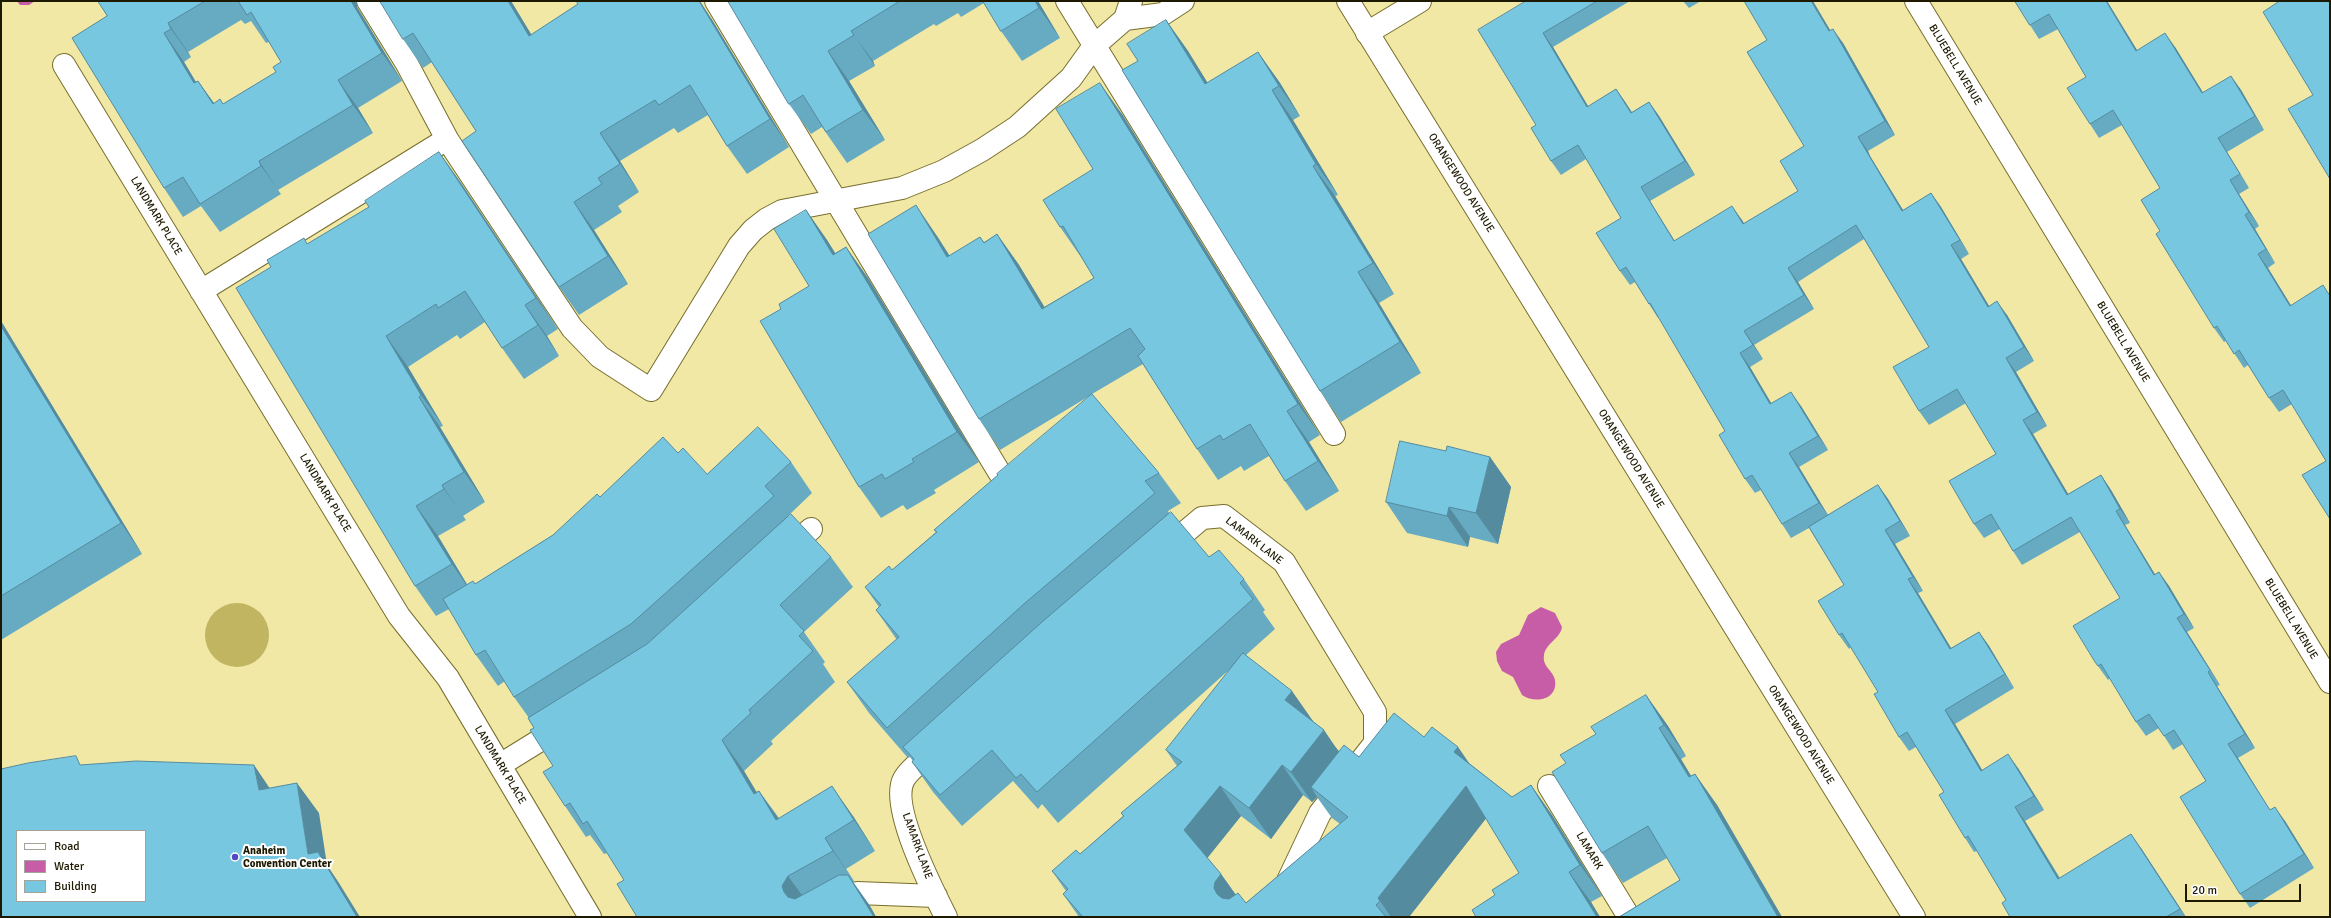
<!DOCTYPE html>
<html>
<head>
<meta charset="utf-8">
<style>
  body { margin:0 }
  #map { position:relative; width:2331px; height:918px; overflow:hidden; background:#f2e8a5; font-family:Signika,sans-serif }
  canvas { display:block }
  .frame { position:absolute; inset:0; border:2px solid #1d1901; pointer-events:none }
  .legend { position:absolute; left:16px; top:830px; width:130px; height:72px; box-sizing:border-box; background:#fff; border:1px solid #a5a399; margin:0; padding:5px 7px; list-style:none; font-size:12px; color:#1d1901 }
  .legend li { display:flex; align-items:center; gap:8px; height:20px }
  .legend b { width:20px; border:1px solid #a5a399 }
  .scale { position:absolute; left:2185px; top:884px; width:116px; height:18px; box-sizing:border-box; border:2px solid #1d1901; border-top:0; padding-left:5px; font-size:12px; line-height:14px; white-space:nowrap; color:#1d1901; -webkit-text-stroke:3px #fff; paint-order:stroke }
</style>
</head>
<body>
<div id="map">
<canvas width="2331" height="918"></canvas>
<div class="frame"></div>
<ul class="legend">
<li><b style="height:5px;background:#fff"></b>Road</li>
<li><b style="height:11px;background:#c85da7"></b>Water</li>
<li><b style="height:11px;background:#78c7e1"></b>Building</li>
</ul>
<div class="scale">20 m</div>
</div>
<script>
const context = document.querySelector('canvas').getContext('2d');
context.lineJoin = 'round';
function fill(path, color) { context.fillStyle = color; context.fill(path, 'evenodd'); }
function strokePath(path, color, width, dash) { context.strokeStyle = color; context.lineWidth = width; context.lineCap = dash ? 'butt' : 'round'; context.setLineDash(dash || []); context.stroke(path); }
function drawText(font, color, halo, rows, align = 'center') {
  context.font = font + ' Signika,sans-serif'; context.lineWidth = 4; context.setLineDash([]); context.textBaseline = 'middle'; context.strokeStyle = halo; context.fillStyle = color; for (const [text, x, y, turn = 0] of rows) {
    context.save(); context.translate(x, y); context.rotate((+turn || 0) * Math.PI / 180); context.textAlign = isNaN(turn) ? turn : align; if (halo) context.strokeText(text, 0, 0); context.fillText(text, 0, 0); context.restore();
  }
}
const green = new Path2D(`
  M205 635a32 32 0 1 1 64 0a32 32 0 1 1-64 0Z`);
const water = new Path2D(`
  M17,1H35L29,5H20Z
  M1541,607L1555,613L1562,627C1560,639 1546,643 1544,655C1542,667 1553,670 1555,680C1558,700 1535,704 1522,695L1513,677L1502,671L1497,661L1496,652L1501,644L1519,635L1528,615Z`);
const minor = new Path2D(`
  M368,1L407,64L447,139L572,328L600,357L651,390L739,246L753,230L767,219L782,211L902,188L944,171L982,150L1017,127L1071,78L1094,46L1125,19L1131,1
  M716,1L999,472
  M1067,1L1334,434
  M1916,1L2330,682
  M1125,19L1163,14L1183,1
  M1367,33L1420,1
  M64,65L399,616L448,678L590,917
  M201,291L447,139
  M1164,550L1202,518L1224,516L1284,562L1375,712V743L1320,813L1286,885L1248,917
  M786,551L811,529
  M938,748C927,757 911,767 904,779C889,805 933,891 946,917
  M500,765L563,726
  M1549,786L1629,917
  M816,917L857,893L936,896`);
const major = new Path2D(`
  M1348,1L1914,917`);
const wall = new Path2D(`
  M98,1H357V7L402,81L358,108L373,133L278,190L281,194L220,232L201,206L183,217L164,188L107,16ZM241,20L245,24L251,21L266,43L269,42L281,62L276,72L223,104L214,103L198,81L196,82L184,62L191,57L188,52Z
  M380,1H511L531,34L711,18L789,147L747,174L727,146L708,115L678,133L674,128L620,161L639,192L618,206L622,212L594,230L628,284L579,315L559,287L476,131L432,62L423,68L403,39Z
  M728,1H1038L1060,38L1022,61L1001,31L984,3L961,17L958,13L936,26L934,24L873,61L875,66L849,81L885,140L847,163L822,127L811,134L789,104Z
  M1526,1H1630L1553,47L1588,107L1616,89L1632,112L1649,102L1659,116L1695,175L1650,201L1675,241L1742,220L1744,224L1798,191L1804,146L1830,31L1843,43L1895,135L1868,151L1870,156L1903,210L1931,193L1941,207L1969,254L1961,259L1989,306L2007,315L2034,361L2016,372L2047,426L2033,434L2068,494L2101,475L2111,490L2130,523L2125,525L2155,575L2159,572L2169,586L2194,628L2187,632L2220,685L2217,686L2255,748L2238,758L2270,810L2285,821L2314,868L2250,908L2240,894L2206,781L2183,744L2173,750L2159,728L2146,736L2136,722L2110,678L2108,680L2095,662L2120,598L2080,532L2022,565L2013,551L2000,529L1984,538L1974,524L1996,454L1966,403L1929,425L1919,411L1929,347L1864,239L1798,282L1814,309L1754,345L1763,359L1750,367L1771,404L1801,406L1828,450L1799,467L1828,515L1878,485L1888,499L1910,536L1895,544L1923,591L1918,593L1951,648L1979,632L1989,646L2014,688L1955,724L1982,770L2018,768L2044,810L2025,821L2060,878L2141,848L2186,917H2010L2006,900L1977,851L1974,852L1965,838L1944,792L1916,747L1909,751L1899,737L1878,692L1851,647L1849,649L1839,635L1844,585L1809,528L1791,538L1782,524L1761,490L1755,493L1745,479L1725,431L1659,318H1658L1649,304L1635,282L1630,285L1620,271L1621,218L1586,159L1561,175L1551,161L1536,125Z
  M1683,1H1701L1689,8Z
  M2015,1H2107L2137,50L2175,47L2203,93L2231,76L2241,90L2264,130L2227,152L2249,188L2239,194L2259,226L2255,229L2275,263L2268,268L2291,306L2326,461L2292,404L2279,412L2269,398L2248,365L2244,368L2226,341L2224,342L2214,328L2160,231V188L2122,125L2099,138L2090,124L2086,77L2058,29L2039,39L2030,25Z
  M1166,20L1188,51L1207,83L1258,52L1280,83L1300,116L1293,120L1338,195L1335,196L1394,294L1379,303L1421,373L1341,422L1320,391L1138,61Z
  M1122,114L1320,435L1309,442L1339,491L1306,511L1285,481L1269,456L1244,471L1241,466L1218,480L1197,449L1143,364L1092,394L1159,473L1181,503L1168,511L1169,513L1209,557L1244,579L1265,610L1263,612L1275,629L1246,655L1313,721V722L1339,751L1359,757L1424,737L1458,747L1469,763L1512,797L1531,785L1552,815L1602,896L1591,902L1600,917H1476L1495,895L1519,873L1486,818L1409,917H1079L1063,894L1066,891L1052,871L1080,854L1123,816L1121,813L1177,766L1166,750L1230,669L1058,823L1042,804L1038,809L1013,781L962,826L933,792L912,762L913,761L910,757L908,758L869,713L847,682L897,640L876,610L879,607L865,587L892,570L936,532L934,530L1091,395L1000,450L979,419L937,236L950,256L980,237L984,242L997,234L1019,265L1044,307L1094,278L1081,257L1060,227L1093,169ZM1303,795L1312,802L1317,797L1332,818L1340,824L1246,903L1236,895L1221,874L1207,858L1241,816L1271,839Z
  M439,152L461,183L558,329L547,336L559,356L524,379L502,348L485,322L460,339L457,335L408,367L443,426L440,427L485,502L463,516L466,520L438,536L467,584H475L553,535L600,497L678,453L707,474L791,462L812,493L788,516L831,557L853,587L804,632L825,662L823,664L835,682L771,741L773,744L744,771L756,792L759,791L779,818L853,816L875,851L846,869L854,881L853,882L870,906L876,917H637L624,880L607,853L604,854L590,835L586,837L565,806L553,766L529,718L514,697L505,681L498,686L476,655L449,609L436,616L415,586L308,244L369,207Z
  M806,210L827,240L835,253L846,247L868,278L979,462L934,490L936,493L907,510L903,505L881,518L859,487L809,286Z
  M1,321L142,554L1,640Z
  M1446,451L1490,457L1511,487L1498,544L1470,537L1468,547L1407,533L1386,502Z
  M1646,695L1668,726L1686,756L1681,759L1691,776L1695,774L1717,805L1782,917H1619L1680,880L1667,858L1623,883L1602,853L1566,763L1596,734Z`);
const shadedWall = new Path2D(`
  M351,1H357V7L402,81L382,53Z
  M508,1H511L549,64L529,36Z
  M699,1H700L711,18L789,147L770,119Z
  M1035,1H1038L1060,38L1039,8Z
  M1811,1H1813L1839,45L1829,31Z
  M2106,1H2107L2146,65L2136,51Z
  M1166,20L1188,51L1227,114L1205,84Z
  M168,23L188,52L191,57L171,29Z
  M1833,29L1843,43L1895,135L1885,121Z
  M851,31L873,61L875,66L854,35Z
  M164,33L184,62L213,111L194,83Z
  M1543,33L1553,47L1597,121L1587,107Z
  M2165,33L2175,47L2212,107L2202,93Z
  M828,51L849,81L885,140L863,110Z
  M1258,52L1280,83L1300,116L1279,86Z
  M2231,76L2241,90L2264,130L2255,116Z
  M338,80L358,108L373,133L353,105Z
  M198,81L218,109L213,104Z
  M1100,83L1122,114L1320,435L1298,404Z
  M1616,89L1626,103L1640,127L1631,113Z
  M1272,90L1293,120L1338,195L1316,164Z
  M1649,102L1659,116L1695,175L1685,161Z
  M600,133L620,161L639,192L620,164Z
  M1858,137L1868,151L1870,156L1912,225L1902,211L1861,142Z
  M2218,138L2227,152L2249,188L2240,174Z
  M439,152L461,183L558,329L536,298Z
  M259,161L278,190L281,194L261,166Z
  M1313,166L1335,196L1394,294L1373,263Z
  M2230,180L2239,194L2259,226L2249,212Z
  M1641,187L1650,201L1683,256L1674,241Z
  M1931,193L1941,207L1969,254L1960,240Z
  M574,202L594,230L628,284L608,256Z
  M916,205L937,236L969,288L947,257Z
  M1732,206L1742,220L1753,238L1743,224Z
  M806,210L827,240L855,285L833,255Z
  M2245,215L2255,229L2275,263L2266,249Z
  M997,234L1019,265L1064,339L1042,309Z
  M1951,245L1961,259L1998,321L1988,307Z
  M846,247L868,278L979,462L957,432Z
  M2258,254L2268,268L2300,320L2290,306Z
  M1788,268L1798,282L1814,309L1804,295Z
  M1358,272L1379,303L1421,373L1400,342Z
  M1997,301L2007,315L2034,361L2024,347Z
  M525,305L547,336L559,356L538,325Z
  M1,321L142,554L121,523L1,326Z
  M1744,331L1754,345L1763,359L1753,345Z
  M386,336L408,367L443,426L421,395Z
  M1740,353L1750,367L1780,418L1770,404Z
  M2006,358L2016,372L2047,426L2037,412Z
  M1791,392L1801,406L1828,450L1818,436Z
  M419,397L440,427L485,502L464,472Z
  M1287,411L1309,442L1339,491L1318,461Z
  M2023,420L2033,434L2077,509L2067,495Z
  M1789,453L1799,467L1829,517L1819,503Z
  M1490,457L1511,487L1498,544L1476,513Z
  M2101,475L2111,490L2130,523L2120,509Z
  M442,485L463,516L466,520L444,489Z
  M1878,485L1888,499L1910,536L1900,521Z
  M416,506L438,536L473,595L452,564Z
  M1449,507L1470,537L1468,547L1447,516Z
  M2116,511L2125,525L2164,589L2154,575Z
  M1885,530L1895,544L1923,591L1913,577Z
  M2159,572L2169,586L2194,628L2184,614Z
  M1908,579L1918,593L1960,663L1950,649Z
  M2177,618L2187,632L2220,685L2210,670Z
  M1979,632L1989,646L2014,688L2005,674Z
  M2208,672L2217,686L2255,748L2245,734Z
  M1292,691L1313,721L1306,731L1285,700Z
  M1646,695L1668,726L1686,756L1664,725Z
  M1945,710L1955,724L1991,785L1981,771Z
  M1659,728L1681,759L1710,808L1689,777Z
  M1324,730L1345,761L1311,787L1317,797L1312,802L1291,772Z
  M722,740L744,771L776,824L754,794Z
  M2228,744L2238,758L2279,825L2270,810Z
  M1458,747L1479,778L1454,752Z
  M2008,754L2018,768L2044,810L2034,796Z
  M254,765L275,796L259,790Z
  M1282,765L1303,795L1271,839L1249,808Z
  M1695,774L1717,805L1782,917H1778Z
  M297,783L319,813L327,865L339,883L360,917H357L308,854Z
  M1531,785L1552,815L1602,896L1580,865Z
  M832,786L853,816L875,851L854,820Z
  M1220,786L1241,816L1205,861L1184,830Z
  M1466,786L1488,816L1409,917H1391L1378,898Z
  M759,791L780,821L776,820Z
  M2015,807L2025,821L2068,893L2058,879Z
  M2275,807L2285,821L2314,868L2304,854Z
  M2131,834L2141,848L2186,917L2180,909Z
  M825,838L846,869L854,881L833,851Z
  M1569,872L1591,902L1600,917H1597Z
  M1221,874L1243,905L1236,912L1217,894L1214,888L1215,882Z
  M848,875L870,906L876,917H874Z
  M788,876L810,906L804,917L784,892L782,886Z`);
const building = new Path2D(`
  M98,1H205L168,23L171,29L164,33L194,83L198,81L213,104L220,99L223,104L276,72L273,67L281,62L251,12L247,15L238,1H351L382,53L338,80L353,105L259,161L261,166L200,204L183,177L164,188L72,38L107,16Z
  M380,1H508L529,36L578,4L576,1H699L770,119L727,146L690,85L659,105L655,100L600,133L620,164L598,178L602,184L574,202L608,256L559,287L462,141L476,131L413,33L403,39Z
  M728,1H900L851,31L854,35L828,51L863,110L826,132L803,95L789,104Z
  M983,1H1035L1039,8L1001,31Z
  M1526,1H1597L1543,33L1587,107L1616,89L1631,113L1649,102L1685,161L1641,187L1674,241L1732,206L1743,224L1798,191L1780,161L1804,146L1747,52L1767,40L1744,1H1811L1829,31L1833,29L1885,121L1858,137L1861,142L1902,211L1931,193L1960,240L1951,245L1988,307L1997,301L2024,347L2006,358L2037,412L2023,420L2067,495L2101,475L2120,509L2116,511L2154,575L2159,572L2184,614L2177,618L2210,670L2208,672L2245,734L2228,744L2270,810L2275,807L2304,854L2240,894L2180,797L2206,781L2174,730L2164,736L2149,714L2136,722L2101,664L2098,666L2095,662L2073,626L2120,598L2071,517L2013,551L1991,514L1974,524L1949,481L1996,454L1957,389L1919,411L1893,367L1929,347L1856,225L1788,268L1804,295L1744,331L1753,345L1740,353L1770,404L1791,392L1818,436L1789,453L1819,503L1782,524L1752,475L1745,479L1719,435L1725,431L1650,303L1649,304L1626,267L1620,271L1596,233L1621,218L1578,145L1551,161L1531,128L1536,125L1478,30Z
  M2015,1H2106L2136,51L2165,33L2202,93L2231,76L2255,116L2218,138L2240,174L2230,180L2249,212L2245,215L2266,249L2258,254L2290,306L2323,285L2330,296V519L2302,475L2326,461L2283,390L2269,398L2239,350L2234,354L2217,326L2214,328L2156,234L2160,231L2141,200L2160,188L2113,110L2090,124L2067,88L2086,77L2049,14L2030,25Z
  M2277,1H2327L2328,2L2330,1V179L2288,109L2313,95L2263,12L2278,2Z
  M1166,20L1205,84L1258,52L1279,86L1272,90L1316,164L1313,166L1373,263L1358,272L1400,342L1320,391L1122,70L1138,61L1127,44Z
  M1100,83L1298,404L1287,411L1318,461L1285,481L1250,424L1223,440L1220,435L1197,449L1138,356L1145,349L1130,328L979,419L868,234L916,205L947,257L980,237L984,243L997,234L1042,309L1094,278L1063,226L1060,227L1043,200L1093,169L1056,109Z
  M439,152L536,298L525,305L538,325L502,348L465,291L438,308L436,304L386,336L421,395L419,397L464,472L442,485L444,489L416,506L452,564L415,586L236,288L271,267L267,260L304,238L307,244L369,207L365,201Z
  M806,210L833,255L846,247L957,432L912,459L914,462L885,479L882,474L859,487L760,321L781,309L779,304L809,286L774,229Z
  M1,326L121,523L1,596Z
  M1092,394L1159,473L1145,481L1155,493L1025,603L887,728L847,682L899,637L876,610L881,605L865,587L889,566L892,570L937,532L934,530L998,475L997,474Z
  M758,427L791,462L765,486L774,496L631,624L514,697L485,650L476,655L443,599L473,581L475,584L553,535L597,494L600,497L663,437L678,453L683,448L707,474Z
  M1400,441L1446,451L1447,446L1490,457L1476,513L1449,507L1447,516L1386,502Z
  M1878,485L1900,521L1885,530L1913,577L1908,579L1950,649L1979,632L2005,674L1945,710L1981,771L2008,754L2034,796L2015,807L2058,879L2131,834L2180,909L2166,917H2010L2002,903L2006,900L1968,836L1965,838L1939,795L1944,792L1907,732L1899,737L1874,694L1878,692L1842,633L1839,635L1818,601L1844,585L1809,527Z
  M1171,512L1209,557L1219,550L1244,579L1240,583L1253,599L1037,792L1021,774L1016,778L992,750L940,795L912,762L914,759L903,747L1042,622Z
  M791,514L831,557L780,605L804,631L799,636L813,651L749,710L751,713L722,740L754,794L759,791L776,820L832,786L854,820L825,838L833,851L788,876L782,886L784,892L788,897L795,899L839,875H848L874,917H637L617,884L624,880L587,821L583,824L570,803L565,806L543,772L553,766L530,730L534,728L528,718L647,644Z
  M1243,653L1292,691L1285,700L1324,730L1291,772L1282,765L1249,808L1220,786L1184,830L1221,874L1215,882L1214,888L1217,894L1222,898L1229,899L1238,893L1246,903L1348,817L1311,787L1344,745L1359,757L1394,713L1424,737L1432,727L1458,747L1454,752L1512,797L1531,785L1580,865L1569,872L1597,917H1476L1472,910L1495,895L1492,890L1519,873L1466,786L1378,898L1380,901L1376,905L1386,917H1083L1063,894L1068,889L1052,871L1076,850L1080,854L1124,816L1121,813L1182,762L1166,750Z
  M1646,695L1664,725L1659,728L1689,777L1695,774L1778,917H1619L1680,880L1648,826L1602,853L1552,772L1566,763L1560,755L1596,734L1591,727Z
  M76,756L80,765L136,761L254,765L259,790L297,783L308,854L318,852L357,917H1V769L28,763ZM17,831H145V901H17Z`);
const markers = [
  [235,857,4,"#5249c0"]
];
const streetNames = [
  ["BLUEBELL AVENUE",1955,65,59],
  ["ORANGEWOOD AVENUE",1461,183,58],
  ["LANDMARK PLACE",156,216,59],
  ["BLUEBELL AVENUE",2123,342,59],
  ["ORANGEWOOD AVENUE",1631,459,58],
  ["LANDMARK PLACE",325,493,59],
  ["LAMARK LANE",1254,541,38],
  ["BLUEBELL AVENUE",2291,619,59],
  ["ORANGEWOOD AVENUE",1801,735,58],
  ["LANDMARK PLACE",500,765,59],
  ["LAMARK LANE",917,846,70],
  ["LAMARK",1589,851,59]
];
const poiNames = [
  ["Anaheim",243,851],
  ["Convention Center",243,864]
];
fill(green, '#c1b562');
fill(water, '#c85da7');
strokePath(minor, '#786e2d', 24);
strokePath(major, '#786e2d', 24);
strokePath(minor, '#fff', 22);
strokePath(major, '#fff', 22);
fill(wall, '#67abc2');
fill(shadedWall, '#548b9e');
fill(building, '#78c7e1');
strokePath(building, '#548b9e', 1);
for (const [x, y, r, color] of markers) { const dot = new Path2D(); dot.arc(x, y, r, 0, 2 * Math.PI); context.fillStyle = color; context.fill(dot); strokePath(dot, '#fff', 1.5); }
drawText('11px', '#1d1901', '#fff', streetNames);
drawText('bold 11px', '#1d1901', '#fff', poiNames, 'left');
</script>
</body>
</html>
